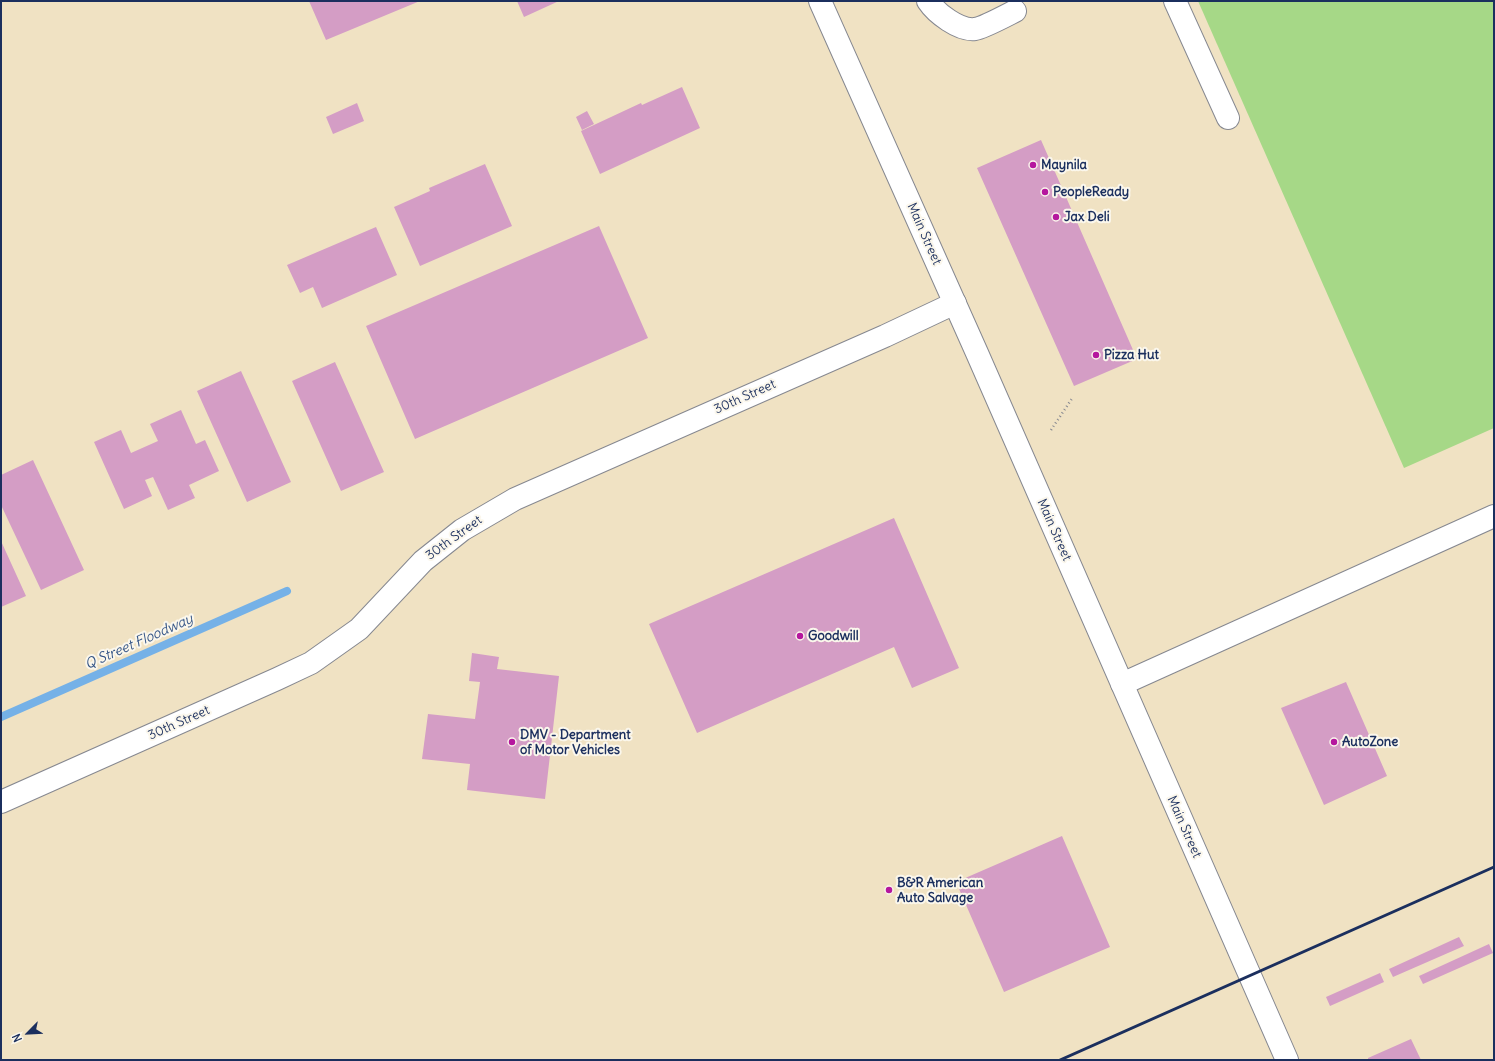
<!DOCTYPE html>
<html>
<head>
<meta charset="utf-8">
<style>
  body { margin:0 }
  #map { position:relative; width:1495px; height:1061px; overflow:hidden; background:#f0e2c3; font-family:Delius,sans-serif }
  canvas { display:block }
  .frame { position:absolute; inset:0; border:2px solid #1b2f5e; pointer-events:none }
  .north { position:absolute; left:8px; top:1013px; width:40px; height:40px; -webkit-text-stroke:3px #fbf7ec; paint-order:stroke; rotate:246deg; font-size:11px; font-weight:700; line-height:16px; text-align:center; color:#1b2f5e }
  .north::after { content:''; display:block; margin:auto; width:14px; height:18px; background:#1b2f5e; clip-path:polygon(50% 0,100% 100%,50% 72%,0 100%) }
</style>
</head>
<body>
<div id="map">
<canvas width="1495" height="1061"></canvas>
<div class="frame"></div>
<div class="north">N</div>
</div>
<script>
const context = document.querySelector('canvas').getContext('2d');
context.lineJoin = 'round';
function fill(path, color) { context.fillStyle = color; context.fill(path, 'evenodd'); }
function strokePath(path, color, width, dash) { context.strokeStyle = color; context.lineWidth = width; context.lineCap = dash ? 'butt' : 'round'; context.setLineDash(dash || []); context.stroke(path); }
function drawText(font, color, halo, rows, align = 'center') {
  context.font = font + ' Delius,sans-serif'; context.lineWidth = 4; context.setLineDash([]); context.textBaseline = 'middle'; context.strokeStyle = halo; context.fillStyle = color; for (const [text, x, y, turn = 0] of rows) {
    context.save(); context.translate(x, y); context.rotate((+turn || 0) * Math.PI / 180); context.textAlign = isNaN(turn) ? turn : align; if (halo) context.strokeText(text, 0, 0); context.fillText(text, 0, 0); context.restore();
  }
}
const green = new Path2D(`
  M1198,1H1494V428L1404,468Z`);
const stream = new Path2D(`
  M1,717L287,591`);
const building = new Path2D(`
  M309,1H420L326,40Z
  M517,1H559L524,17Z
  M682,87L700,128L600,174L581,131L641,103L642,105Z
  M357,103L364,121L333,134L326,117Z
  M587,111L594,124L582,130L576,117Z
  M1041,140L1137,359L1074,386L977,168Z
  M485,164L512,226L420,266L394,207L430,191L429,188Z
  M599,226L648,338L415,439L366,326Z
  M376,227L397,275L322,308L313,287L300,293L287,265Z
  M335,362L384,472L341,491L292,381Z
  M241,371L291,482L247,502L197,391Z
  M181,410L196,444L205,440L219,471L189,485L195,498L168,510L153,477L145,480L152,496L124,509L94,442L121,430L131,453L158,441L150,424Z
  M33,460L84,570L41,590L1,505V475Z
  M894,518L959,668L912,688L894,647L697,733L649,624Z
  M1,541L26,596L1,607Z
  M472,653L499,657L497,669L559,676L545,799L467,790L470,764L422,759L428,714L475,719L480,682L469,681Z
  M1346,682L1387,776L1324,805L1281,708Z
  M1062,836L1110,947L1004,992L956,882Z
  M1459,937L1464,946L1393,977L1389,969Z
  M1489,944L1493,953L1423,984L1419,976Z
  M1380,973L1384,982L1330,1006L1326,997Z
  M1411,1039L1421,1060H1368V1058Z`);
const path = new Path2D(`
  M1051,430L1073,397`);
const minor = new Path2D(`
  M928,1C936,13 959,31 975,29C983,28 1007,15 1015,11
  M1175,1L1228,118
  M1122,684L1494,516
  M1,802L277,679L311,663L359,629L423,561L462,530L515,499L885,336L955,303`);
const major = new Path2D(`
  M820,1L977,353L1287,1060`);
const rail = new Path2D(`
  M1060,1060L1494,867`);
const markers = [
  [1033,165,4,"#b5179e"],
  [1045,192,4,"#b5179e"],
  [1056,217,4,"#b5179e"],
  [1096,355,4,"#b5179e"],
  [800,636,4,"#b5179e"],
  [512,742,4,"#b5179e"],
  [1334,742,4,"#b5179e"],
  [889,890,4,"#b5179e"]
];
const poiNames = [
  ["Maynila",1041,165],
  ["PeopleReady",1053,192],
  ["Jax Deli",1064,217],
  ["Pizza Hut",1104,355],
  ["Goodwill",808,636],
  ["DMV - Department",520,735],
  ["of Motor Vehicles",520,750],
  ["AutoZone",1342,742],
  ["B&R American",897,883],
  ["Auto Salvage",897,898]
];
const streetNames = [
  ["Main Street",924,234,66],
  ["30th Street",745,397,-24],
  ["Main Street",1054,530,66],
  ["30th Street",454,538,-36],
  ["30th Street",179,723,-24],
  ["Main Street",1184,827,66]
];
const waterNames = [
  ["Q Street Floodway",139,642,-24]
];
fill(green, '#a6d887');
strokePath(stream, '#75b1e7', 8);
fill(building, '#d49dc5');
strokePath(minor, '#868890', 24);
strokePath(major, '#868890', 24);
strokePath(path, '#868890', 2.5, [1, 3]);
strokePath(minor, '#fff', 22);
strokePath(major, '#fff', 22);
strokePath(rail, '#1b2f5e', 3);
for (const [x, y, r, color] of markers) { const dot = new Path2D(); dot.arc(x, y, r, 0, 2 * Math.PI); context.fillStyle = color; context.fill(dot); strokePath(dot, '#fbf7ec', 1.5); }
drawText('bold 13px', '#1b2f5e', '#fbf7ec', poiNames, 'left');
drawText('13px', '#1b2f5e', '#fbf7ec', streetNames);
drawText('italic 14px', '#365687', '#fbf7ec', waterNames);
</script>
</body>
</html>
